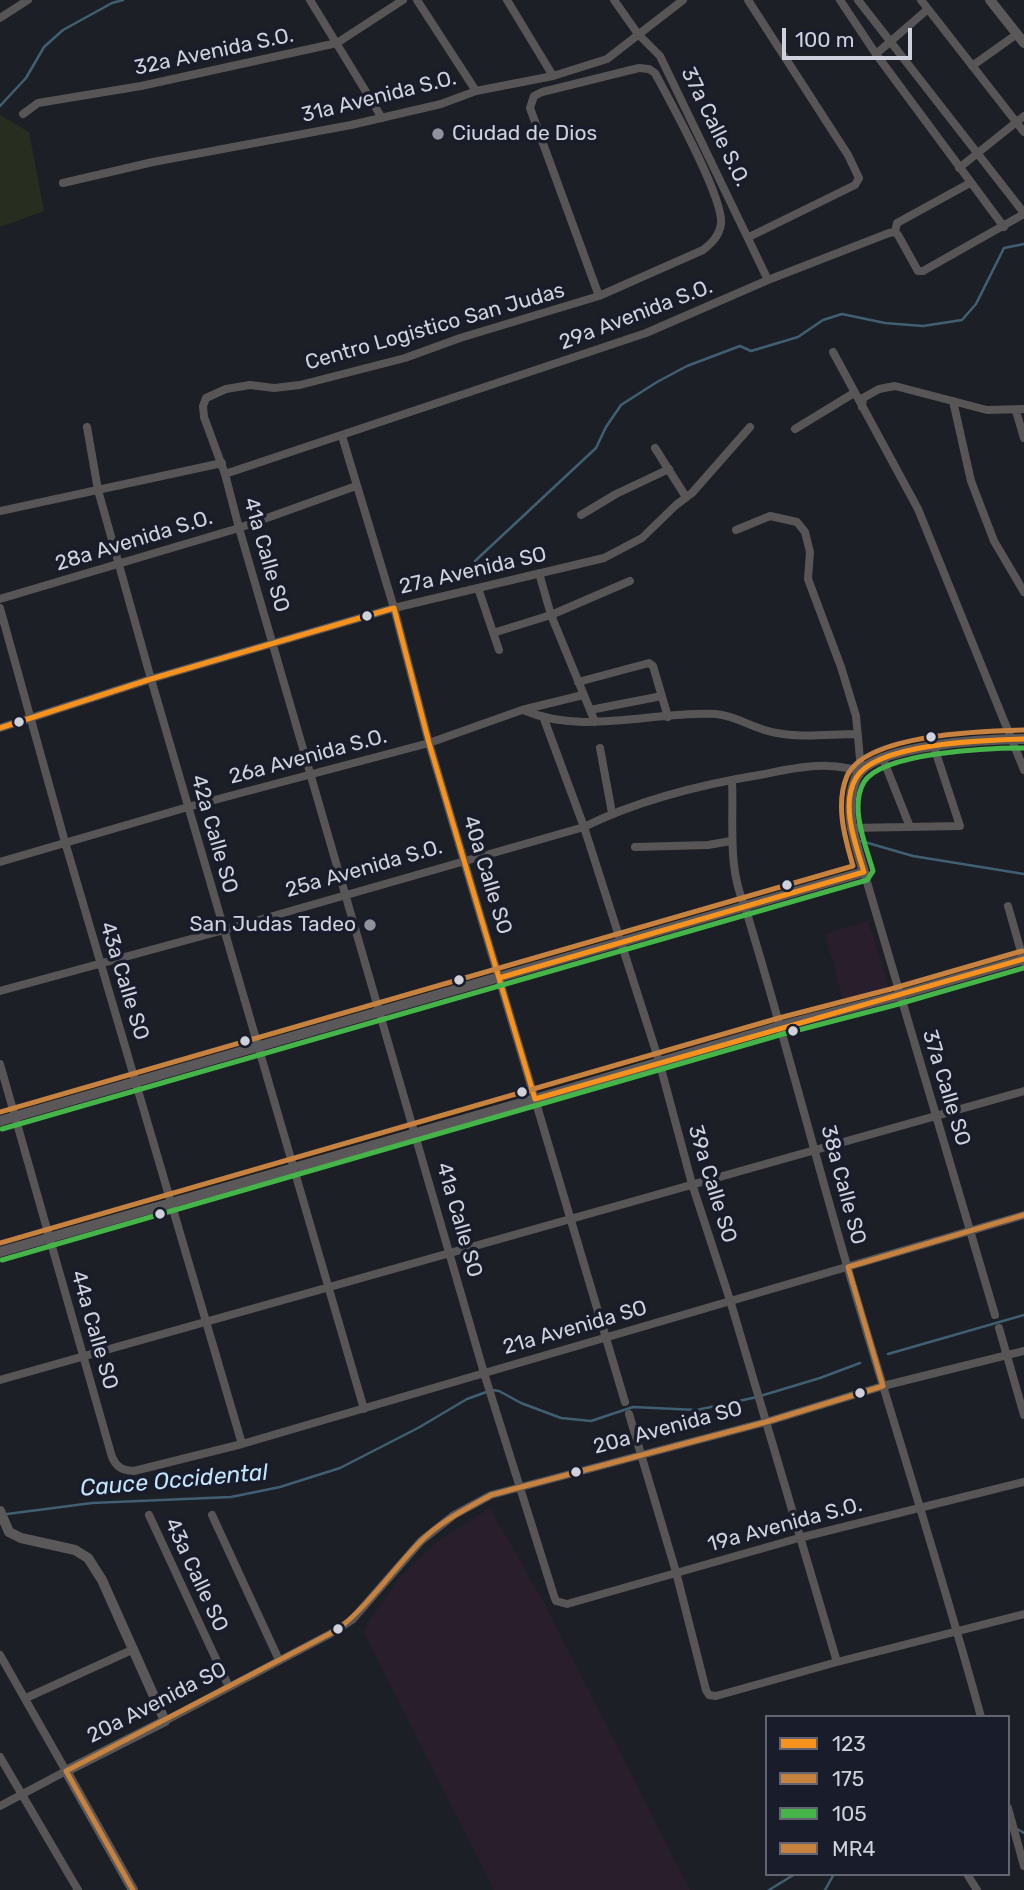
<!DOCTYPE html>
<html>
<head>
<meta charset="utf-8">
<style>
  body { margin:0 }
  #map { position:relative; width:1024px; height:1890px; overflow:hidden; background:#1d1f26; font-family:Rubik,sans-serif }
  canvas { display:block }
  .legend { position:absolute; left:765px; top:1715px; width:245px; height:161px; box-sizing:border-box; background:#191c2a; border:2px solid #626571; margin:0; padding:9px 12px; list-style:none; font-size:21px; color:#cfd2dc }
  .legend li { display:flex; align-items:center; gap:14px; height:35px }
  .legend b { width:35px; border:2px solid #626571 }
  .scale { position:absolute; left:782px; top:28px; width:130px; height:32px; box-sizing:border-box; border:4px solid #cfd2dc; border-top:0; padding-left:9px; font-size:21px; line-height:24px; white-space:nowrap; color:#cfd2dc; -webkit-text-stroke:5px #191c2a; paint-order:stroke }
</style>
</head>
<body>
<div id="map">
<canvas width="1024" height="1890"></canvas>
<ul class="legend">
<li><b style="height:9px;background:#f7921f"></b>123</li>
<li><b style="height:9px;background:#c6823e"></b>175</li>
<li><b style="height:9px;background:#45b549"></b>105</li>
<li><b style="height:9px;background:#c6823e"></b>MR4</li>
</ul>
<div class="scale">100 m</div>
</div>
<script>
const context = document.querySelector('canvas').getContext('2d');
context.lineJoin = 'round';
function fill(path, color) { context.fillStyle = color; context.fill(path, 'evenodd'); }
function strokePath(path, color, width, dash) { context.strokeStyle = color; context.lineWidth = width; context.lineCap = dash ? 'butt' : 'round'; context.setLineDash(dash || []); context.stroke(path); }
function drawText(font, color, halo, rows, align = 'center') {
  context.font = font + ' Rubik,sans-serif'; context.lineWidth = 7; context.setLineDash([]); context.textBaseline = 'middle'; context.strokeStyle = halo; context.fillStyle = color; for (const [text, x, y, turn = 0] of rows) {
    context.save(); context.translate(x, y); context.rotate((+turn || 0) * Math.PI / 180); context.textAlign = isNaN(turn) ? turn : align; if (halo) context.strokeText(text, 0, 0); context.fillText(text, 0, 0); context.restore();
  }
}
const education = new Path2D(`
  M868,921L890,991L844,1002L825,934Z
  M490,1508L544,1603L690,1890H494L363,1630L400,1577L438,1541Z`);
const green = new Path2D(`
  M0,115L29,132L44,211L0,227Z`);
const stream = new Path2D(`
  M0,106L26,78L44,47L63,30L112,3L123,0
  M475,561L596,448L606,427L621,405L657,382L687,366L740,346L751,351L798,337L823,320L842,314L885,323L923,326L962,320L976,304L1004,248L1024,244
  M861,841L913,856L1024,874
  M888,1354L1024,1315
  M7,1514L92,1503L231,1497L280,1487L340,1468L418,1428L467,1399L492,1390L499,1391L521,1403L561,1418L591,1421L633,1407L697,1410L757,1397L820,1378L860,1363
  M1017,1829L1024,1833
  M769,1890L795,1874
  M825,1890L834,1874`);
const street = new Path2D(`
  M310,0L382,118
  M417,0L476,91
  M507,0L553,76
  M614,0L638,34L660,56L768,280
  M748,0L848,155L859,178L855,185L749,237
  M840,0L876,54L1004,227
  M858,0L1024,213
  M921,0L1024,132
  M0,18L28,0
  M876,54L928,9
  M972,66L1017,34
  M23,114L38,103L141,86L337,43L403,0
  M959,168L1024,116
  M63,183L153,162L351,125L441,104L476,91L553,76L607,59L683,0
  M895,232L897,223L970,183
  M599,296L530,108L534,96L542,92L639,68L649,69L655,73C670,101 724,198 721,224C719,236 712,243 703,250L599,296L460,338L405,358L300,385L274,388L250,385L226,389L206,398L203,406L204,417L225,474L239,528L484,1373L554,1596L556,1601L567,1604L799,1538L1024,1482
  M833,352L918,509L1024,770
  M953,401L971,481L994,541L1024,592
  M862,407L863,398L879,389L895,386L987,410L1024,409
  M1016,411L1024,438
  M87,427L98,490L151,679L364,1409
  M795,429L854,393
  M342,436L394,608L429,743L625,1402
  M655,448L686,497
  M225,474L646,333L768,280L889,233L895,232L898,235L918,271H923L1024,214
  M0,511L222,463
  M581,515L616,494L669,469
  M539,573L551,615L595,722
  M478,588L499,650
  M0,599L239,528L356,486
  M0,608L65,842L242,1444
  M493,633L551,615L630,581
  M578,682L649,663L653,666L668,717
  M523,710C584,736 652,711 716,714C738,716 755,730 777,733C802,738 831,734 857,734
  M590,710L662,696
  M544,719L584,827L659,1061L692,1184L730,1300L837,1662
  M0,728L151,679L394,608L604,558L642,538L676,505L692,493L750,427
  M600,748L612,813
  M883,759L910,827
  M732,780C734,823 727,867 745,907C782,1027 813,1149 848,1269C892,1419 940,1567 981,1717
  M851,828L960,826L933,744
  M635,847L708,845L731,841
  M0,862L188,807L429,743L522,710L583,695
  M864,872L995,1315
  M1008,906L1024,962
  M0,991L224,930L584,827C640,799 703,784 765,774C785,770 808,765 829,766C839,766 850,769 861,770L856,716L841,667L808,579L810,552L805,532L797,522L770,516L736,530
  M0,1064L112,1457C117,1468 122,1470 134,1471L242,1444L1024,1215
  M999,1328L1024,1415
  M0,1380L1024,1091
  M629,1414L676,1572L706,1690L709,1695L716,1696L837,1662L1024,1614
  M149,1515L229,1687
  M212,1515L279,1660
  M0,1655L66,1771L0,1806
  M26,1698L134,1649
  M165,1721L330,1634L352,1620L421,1541L454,1515L491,1495L766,1422L883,1386L1024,1351
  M0,1757L78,1890
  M1008,1808L1024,1866
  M967,1874L977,1890`);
const secondary = new Path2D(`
  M990,0L1024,43
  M0,1121L864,872C855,841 843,809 856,778C871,744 991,739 1024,739
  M0,1252L535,1099L781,1026L893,997L1024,959
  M0,1511L9,1532L21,1538L75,1550L88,1558L102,1580L165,1721L66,1771L133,1890`);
const bus1 = new Path2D(`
  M394,608L429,743L535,1099L1024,959
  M0,728L151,679L394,608
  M499,978L864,872C856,845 840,805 856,778C876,743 986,740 1024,739`);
const bus2 = new Path2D(`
  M848,1267L1024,1215
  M848,1267L883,1386
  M66,1771L337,1630C369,1605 391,1572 419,1543C439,1522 466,1509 491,1495L766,1422L883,1386
  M66,1771L133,1890`);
const bus3 = new Path2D(`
  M2,1129L867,880L873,871C866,846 849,807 864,782C883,752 990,748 1024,748
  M2,1260L783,1034L895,1005L1024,968`);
const bus4 = new Path2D(`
  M0,1112L853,866C845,838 835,805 847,776C866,734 983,731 1024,730
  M0,1243L779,1018L891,989L1022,951`);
const markers = [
  [438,134,7,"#91939c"],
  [367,616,6,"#cfd2dc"],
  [19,722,6,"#cfd2dc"],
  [931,737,6,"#cfd2dc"],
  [787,885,6,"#cfd2dc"],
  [370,925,7,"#91939c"],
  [459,980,6,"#cfd2dc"],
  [793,1031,6,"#cfd2dc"],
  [245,1041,6,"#cfd2dc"],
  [522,1092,6,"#cfd2dc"],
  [160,1214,6,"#cfd2dc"],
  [860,1393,6,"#cfd2dc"],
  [576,1472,6,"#cfd2dc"],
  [338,1629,6,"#cfd2dc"]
];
const streetNames = [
  ["32a Avenida S.O.",214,52,-12],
  ["31a Avenida S.O.",379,97,-14],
  ["37a Calle S.O.",715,127,64],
  ["29a Avenida S.O.",636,315,-21],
  ["Centro Logistico San Judas",435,327,-16],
  ["28a Avenida S.O.",134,541,-17],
  ["41a Calle SO",266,555,74],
  ["27a Avenida SO",473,571,-13],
  ["26a Avenida S.O.",308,757,-15],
  ["42a Calle SO",214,834,74],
  ["25a Avenida S.O.",364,869,-16],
  ["40a Calle SO",487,875,73],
  ["43a Calle SO",124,981,73],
  ["37a Calle SO",946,1088,73],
  ["39a Calle SO",712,1184,73],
  ["38a Calle SO",843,1185,75],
  ["41a Calle SO",459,1220,74],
  ["21a Avenida SO",575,1328,-16],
  ["44a Calle SO",94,1330,74],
  ["20a Avenida SO",668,1428,-15],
  ["19a Avenida S.O.",785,1525,-15],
  ["43a Calle SO",196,1575,65],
  ["20a Avenida SO",157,1703,-27]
];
const poiNames = [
  ["Ciudad de Dios",452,134],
  ["San Judas Tadeo",356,925,"right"]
];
const waterNames = [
  ["Cauce Occidental",174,1481,-5]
];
fill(education, '#291f2c');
fill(green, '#272e20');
strokePath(stream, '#415f73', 2.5);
strokePath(street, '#585556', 8);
strokePath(secondary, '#5a5859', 10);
strokePath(bus1, '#f7921f', 5);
strokePath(bus2, '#c6823e', 5);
strokePath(bus3, '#45b549', 5);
strokePath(bus4, '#c6823e', 5);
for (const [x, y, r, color] of markers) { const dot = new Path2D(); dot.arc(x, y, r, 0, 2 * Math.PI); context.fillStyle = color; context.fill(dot); strokePath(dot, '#191c2a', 2.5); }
drawText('21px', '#cfd2dc', '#191c2a', streetNames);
drawText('21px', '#cfd2dc', '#191c2a', poiNames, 'left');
drawText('italic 23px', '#c2e4fc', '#191c2a', waterNames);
</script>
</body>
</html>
